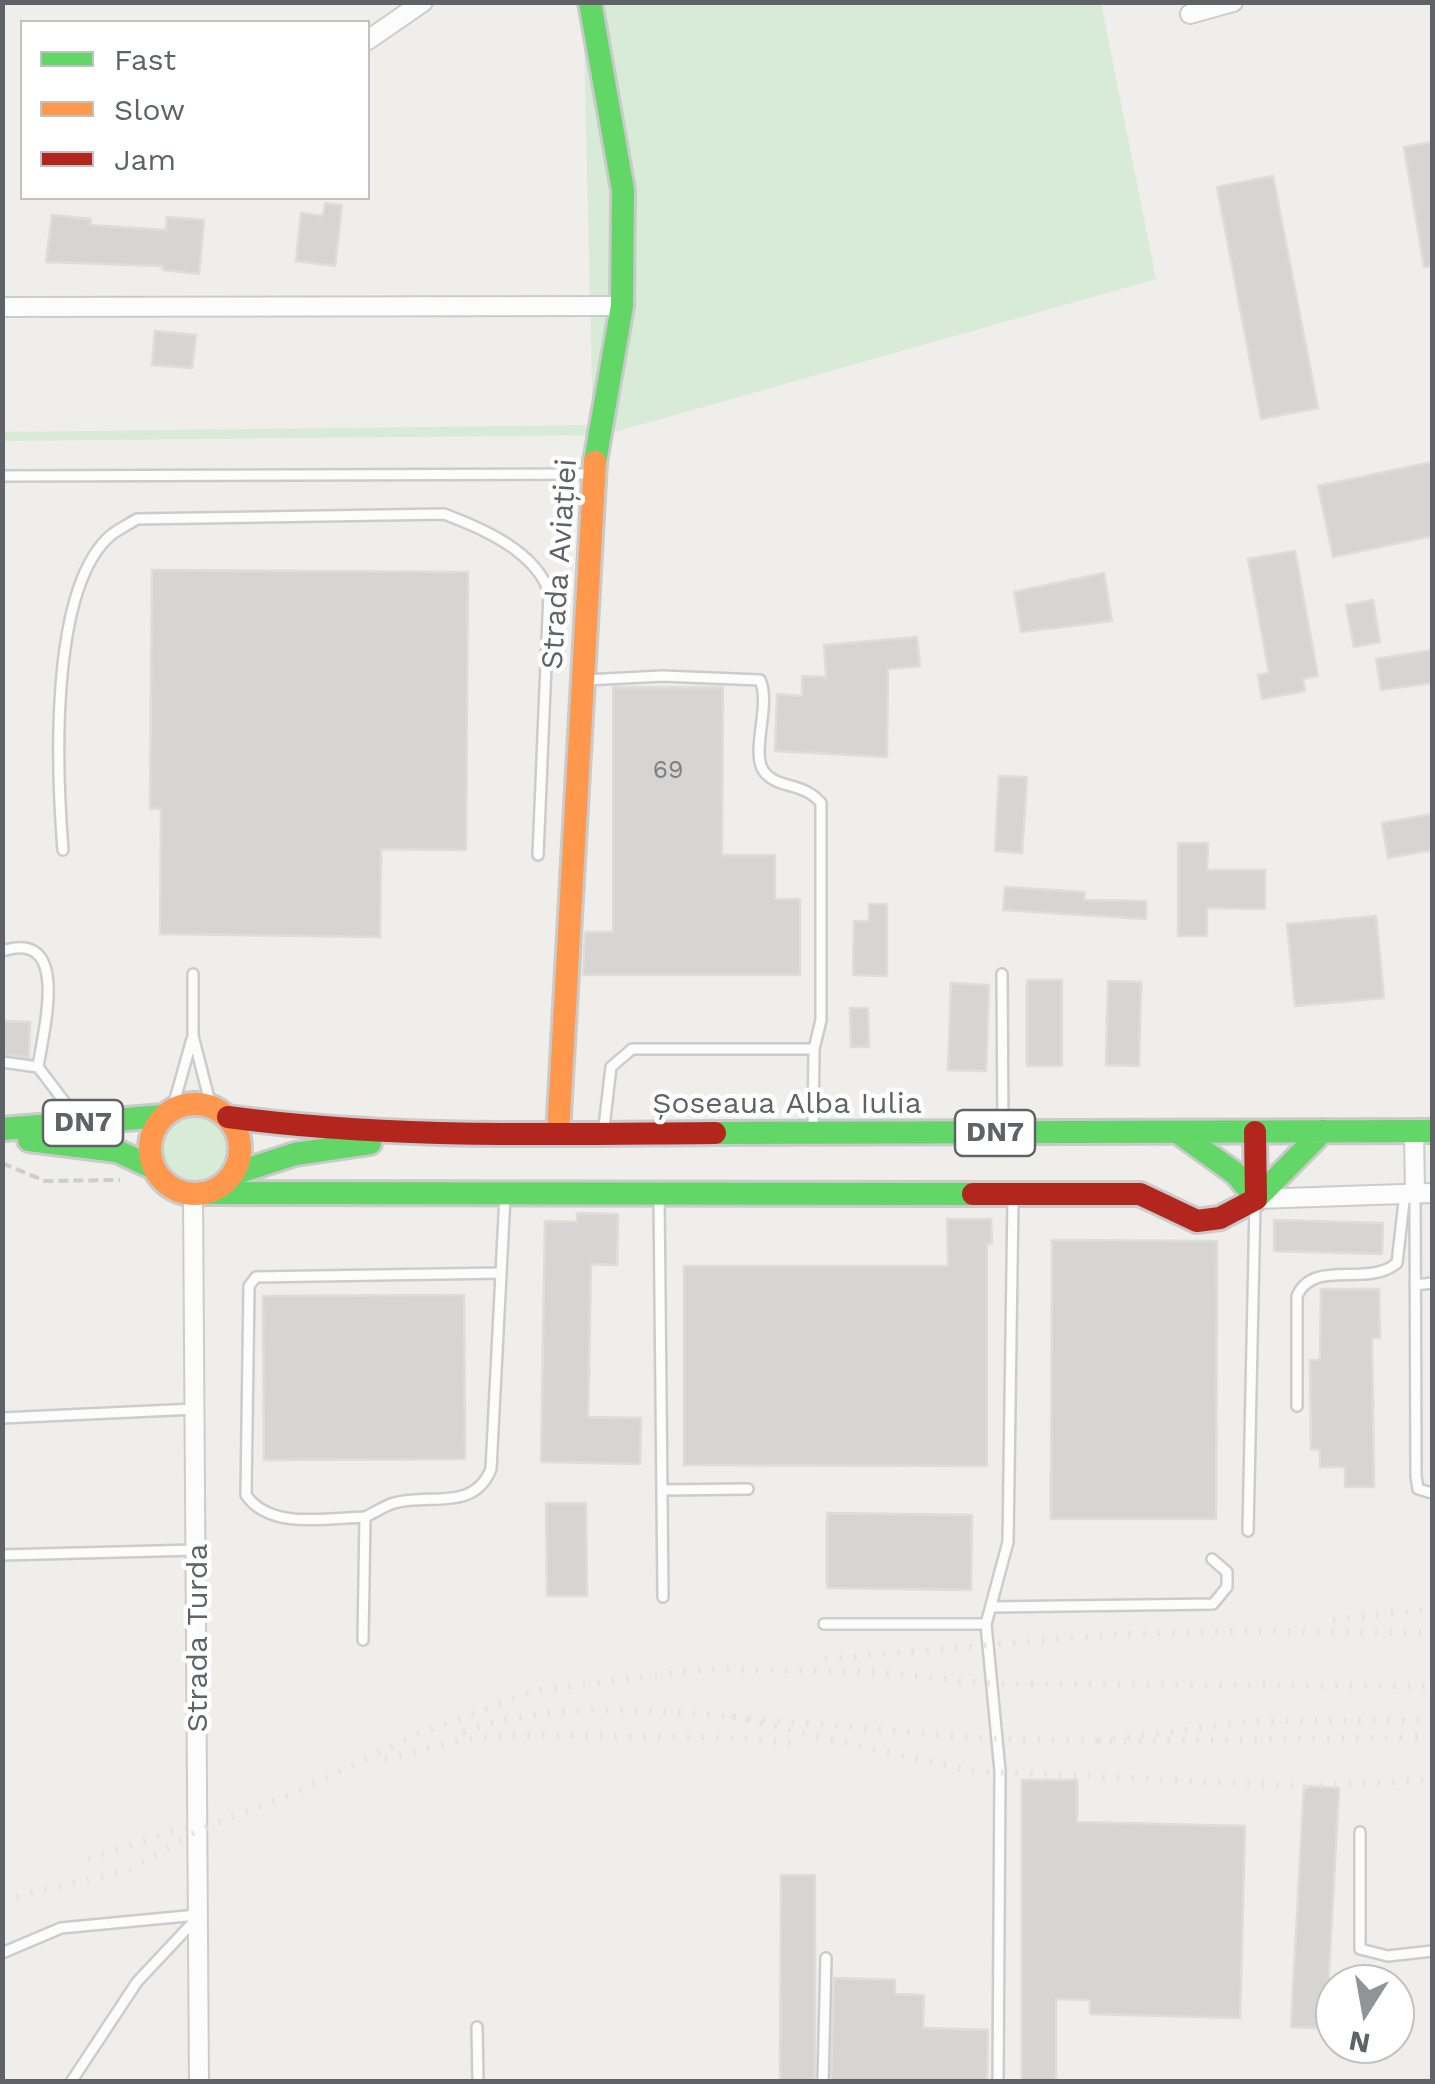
<!DOCTYPE html>
<html>
<head>
<meta charset="utf-8">
<style>
  body { margin:0 }
  #map { position:relative; width:1435px; height:2084px; overflow:hidden; background:#efeeea; font-family:"Work Sans",sans-serif }
  canvas { display:block }
  .frame { position:absolute; inset:0; border:5px solid #5f6368; pointer-events:none }
  .legend { position:absolute; left:20px; top:20px; width:350px; height:180px; box-sizing:border-box; background:#fff; border:2px solid #bfc1c3; margin:0; padding:12px 18px; list-style:none; font-size:30px; color:#5f6368 }
  .legend li { display:flex; align-items:center; gap:20px; height:50px }
  .legend b { width:50px; border:2px solid #bfc1c3 }
  .north { position:absolute; left:1315px; top:1964px; width:100px; height:100px; box-sizing:border-box; background:#fff; border:2px solid #bfc1c3; border-radius:50%; rotate:191deg; font-size:28px; font-weight:700; line-height:40px; text-align:center; color:#5f6368 }
  .north::after { content:''; display:block; margin:auto; width:35px; height:45px; background:#919496; clip-path:polygon(50% 0,100% 100%,50% 72%,0 100%) }
</style>
</head>
<body>
<div id="map">
<canvas width="1435" height="2084"></canvas>
<div class="frame"></div>
<ul class="legend">
<li><b style="height:12px;background:#63d668"></b>Fast</li>
<li><b style="height:12px;background:#ff974d"></b>Slow</li>
<li><b style="height:12px;background:#b3261e"></b>Jam</li>
</ul>
<div class="north">N</div>
</div>
<script>
const context = document.querySelector('canvas').getContext('2d');
context.lineJoin = 'round';
function fill(path, color) { context.fillStyle = color; context.fill(path, 'evenodd'); }
function strokePath(path, color, width, dash) { context.strokeStyle = color; context.lineWidth = width; context.lineCap = dash ? 'butt' : 'round'; context.setLineDash(dash || []); context.stroke(path); }
function drawText(font, color, halo, rows, align = 'center') {
  context.font = font + ' "Work Sans",sans-serif'; context.lineWidth = 9; context.setLineDash([]); context.textBaseline = 'middle'; context.strokeStyle = halo; context.fillStyle = color; for (const [text, x, y, turn = 0] of rows) {
    context.save(); context.translate(x, y); context.rotate((+turn || 0) * Math.PI / 180); context.textAlign = isNaN(turn) ? turn : align; if (halo) context.strokeText(text, 0, 0); context.fillText(text, 0, 0); context.restore();
  }
}
const green = new Path2D(`
  M583,3H1101L1156,279L604,435L3,441L2,432L593,425Z
  M159 1148a36 36 0 1 1 72 0a36 36 0 1 1-72 0Z`);
const building = new Path2D(`
  M1432,142V266L1424,267L1404,147Z
  M1273,176L1318,408L1261,419L1217,187Z
  M325,203L342,205L335,266L296,261L301,213L323,216Z
  M52,215L91,219L90,225L166,230L167,217L204,220L199,274L163,270V266L46,262Z
  M155,331L196,335L192,368L152,365Z
  M1432,462V536L1333,557L1318,486Z
  M1295,551L1318,676L1303,679L1305,691L1262,699L1258,675L1269,673L1248,559Z
  M152,570L468,572L466,850L381,849L380,937L160,934L161,809H150Z
  M1104,573L1112,621L1021,632L1014,592Z
  M1373,600L1380,642L1354,647L1346,605Z
  M917,637L920,666L888,669L887,757L775,751L777,694L802,696V676L826,677L824,645Z
  M1432,650V683L1381,690L1376,659Z
  M613,687H723L722,855H775V899H800V975H583L585,932H613Z
  M999,776L1027,777L1022,853L995,851Z
  M1432,814V850L1388,858L1382,823Z
  M1178,843H1208L1207,870H1265V909L1207,908V936H1178Z
  M1005,887L1085,892L1084,900L1146,901V919L1003,910Z
  M869,904H887V976L853,975L854,921H869Z
  M1376,916L1384,998L1295,1006L1287,924Z
  M1027,980H1062V1066H1027Z
  M1108,981L1141,982L1139,1066L1106,1065Z
  M951,983L989,985L986,1071L948,1070Z
  M850,1008H868L869,1047H851Z
  M2,1021L30,1022L29,1058L2,1054Z
  M577,1213L618,1214L617,1265L591,1264L588,1417L641,1418L640,1464L541,1462L545,1221L577,1222Z
  M947,1219H991L992,1244H987V1466L684,1465V1266H948Z
  M1274,1220L1383,1223L1382,1254L1274,1251Z
  M1052,1240L1217,1241L1216,1519H1051Z
  M1321,1289H1379L1380,1338H1372L1374,1487H1345V1467H1320V1450L1311,1449L1310,1360H1320Z
  M464,1295L465,1459L264,1460L263,1296Z
  M546,1503H586L587,1596H547Z
  M827,1513L972,1515L971,1590L827,1588Z
  M1022,1780H1077V1822L1245,1826L1240,2018L1090,2014V2000L1056,1999V2082H1022Z
  M1304,1786L1339,1788L1328,1990L1335,1991V2029L1291,2027Z
  M781,1875H815V2082H780Z
  M834,1978L895,1980V1994L924,1995L923,2028L988,2030L987,2082H831Z`);
const path = new Path2D(`
  M2,1163L45,1181L120,1180`);
const lane = new Path2D(`
  M2,476L590,474
  M586,680L662,676L760,680C772,706 748,756 766,774C780,789 803,782 821,803V1020L814,1049L813,1131
  M63,850C57,775 48,589 111,535C119,529 129,524 137,519L444,514C482,528 537,552 549,593L538,855
  M2,951C72,928 43,1031 38,1067
  M193,974V1036L211,1106
  M1002,974L1003,1130
  M2,1062L38,1067L76,1117
  M172,1110L192,1039
  M604,1127L611,1067L632,1049H814
  M1415,1193L1416,1476L1418,1489L1432,1493
  M659,1196L663,1597
  M1415,1285L1432,1283
  M1297,1406V1296C1313,1258 1368,1288 1397,1263L1405,1193
  M2,1418L195,1409
  M662,1490L748,1489
  M365,1517C327,1518 270,1530 246,1495L249,1286L256,1277L501,1273
  M1248,1531L1255,1204
  M2,1555L195,1550
  M991,1607L1213,1604L1227,1587V1572L1212,1559
  M824,1624H986
  M363,1640L365,1517C374,1513 384,1506 394,1503C430,1493 474,1512 491,1469L505,1196
  M1360,1832V1949L1388,1956L1432,1951
  M2,1953L61,1928L197,1915
  M477,2027L478,2082
  M71,2082L137,1982L197,1918
  M823,2082L826,1958
  M998,2082L1000,1771L986,1624L1008,1542L1013,1198`);
const street = new Path2D(`
  M1190,14L1233,2
  M368,40L423,2
  M2,307L622,306
  M1414,1131L1415,1193
  M193,1194L199,2082
  M1256,1199L1432,1193`);
const fast = new Path2D(`
  M590,2L623,190L622,306L595,462
  M2,1129L163,1116
  M715,1133L1432,1131
  M1179,1133L1236,1174L1256,1199L1323,1131
  M29,1140L117,1151L154,1168
  M233,1174L295,1154L370,1143
  M203,1193L973,1194`);
const slow = new Path2D(`
  M150 1149a45 45 0 1 1 90 0a45 45 0 1 1-90 0Z
  M558,1134L595,462`);
const jam = new Path2D(`
  M228,1117C390,1139 552,1134 715,1133
  M973,1194H1140L1197,1221L1220,1218L1256,1199L1255,1132`);
const rail = new Path2D(`
  M1333,1620L1432,1609
  M825,1659L1107,1635L1246,1631L1432,1633
  M463,1732C548,1701 646,1710 734,1717
  M1432,1734L1402,1738H1432
  M1402,1738L1098,1741L1257,1721L1432,1720
  M1098,1741L974,1738L734,1717L970,1771L1304,1786L1432,1780
  M385,1759L461,1740L518,1735L741,1738L798,1744
  M88,1859L185,1827
  M2,1900L130,1870L199,1830L301,1790L413,1736L534,1691L705,1669L876,1672L993,1684L1432,1686`);
const numberNames = [
  ["69",668,771]
];
const shields = [
  [83,1123,80],
  [995,1133,80]
];
const shieldNames = [
  ["DN7",83,1123],
  ["DN7",995,1133]
];
const streetNames = [
  ["Strada Aviației",560,564,-86],
  ["Șoseaua Alba Iulia",787,1104],
  ["Strada Turda",198,1638,-90]
];
fill(green, '#d8ebd6');
fill(building, '#d6d5d3');
strokePath(building, '#deddd9', 2.5);
strokePath(lane, '#cbcccc', 14);
strokePath(street, '#cbcccc', 22);
strokePath(fast, '#cacacb', 28);
strokePath(slow, '#cacacb', 28);
strokePath(jam, '#cacacb', 28);
strokePath(path, '#cacfcc', 4, [10, 5]);
strokePath(lane, '#fdfcfc', 9);
strokePath(street, '#fdfcfc', 18);
strokePath(fast, '#63d668', 22);
strokePath(slow, '#ff974d', 22);
strokePath(jam, '#b3261e', 22);
strokePath(rail, '#e4e4e4', 6, [2.5, 12]);
drawText('25px', '#7e8184', null, numberNames);
for (const [x, y, w] of shields) { const box = new Path2D(); box.roundRect(x - w / 2, y - 23, w, 46, 8); context.fillStyle = '#fff'; context.fill(box); strokePath(box, '#5f6368', 2.5); }
drawText('bold 28px', '#5f6368', null, shieldNames);
drawText('30px', '#5f6368', '#fff', streetNames);
</script>
</body>
</html>
